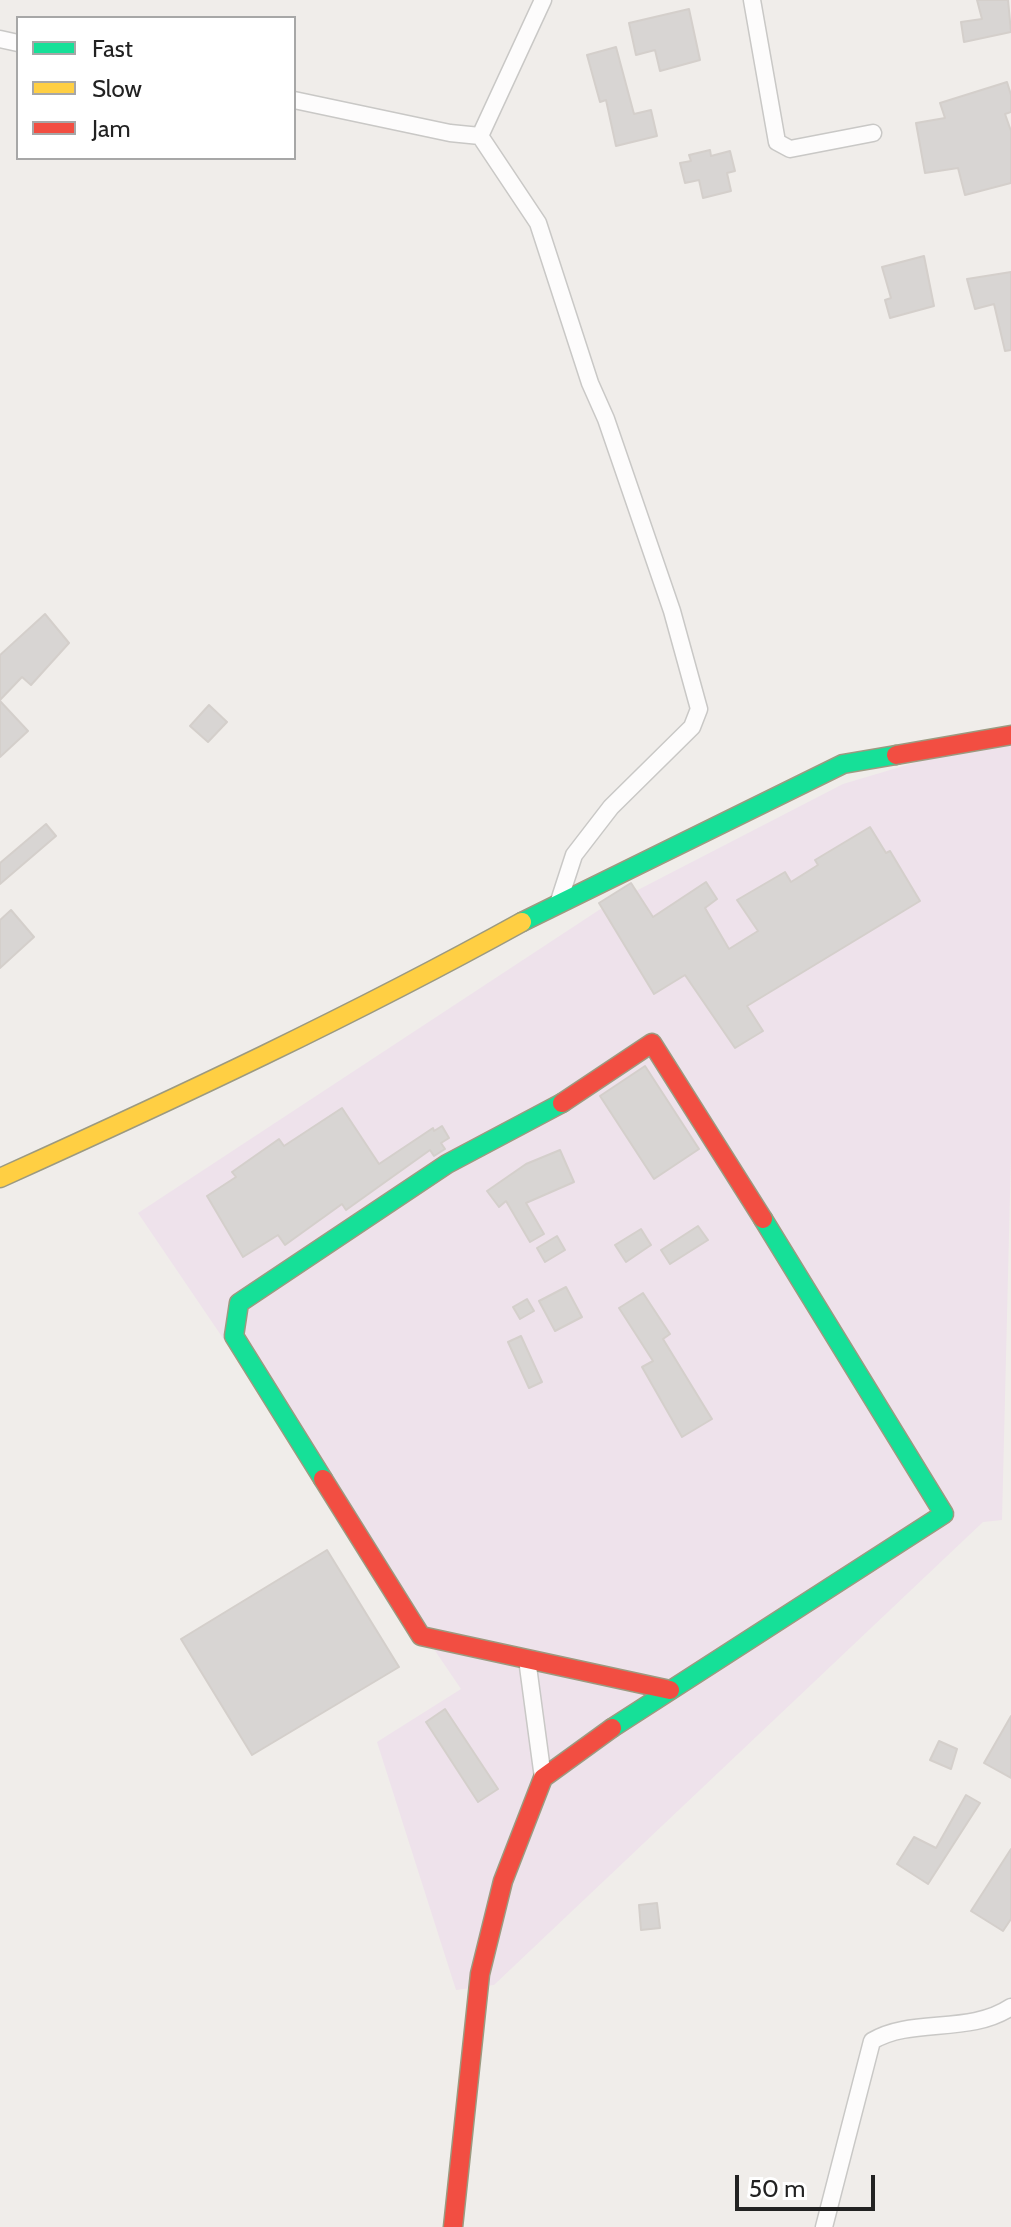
<!DOCTYPE html>
<html>
<head>
<meta charset="utf-8">
<style>
  body { margin:0 }
  #map { position:relative; width:1011px; height:2227px; overflow:hidden; background:#f0edea; font-family:Cabin,sans-serif }
  canvas { display:block }
  .legend { position:absolute; left:16px; top:16px; width:280px; height:144px; box-sizing:border-box; background:#fff; border:2px solid #a7a7a7; margin:0; padding:10px 14px; list-style:none; font-size:24px; color:#222 }
  .legend li { display:flex; align-items:center; gap:16px; height:40px }
  .legend b { width:40px; border:2px solid #a7a7a7 }
  .scale { position:absolute; left:735px; top:2175px; width:140px; height:36px; box-sizing:border-box; border:4px solid #222; border-top:0; padding-left:10px; font-size:24px; line-height:28px; white-space:nowrap; color:#222; -webkit-text-stroke:6px #fff; paint-order:stroke }
</style>
</head>
<body>
<div id="map">
<canvas width="1011" height="2227"></canvas>
<ul class="legend">
<li><b style="height:10px;background:#16e098"></b>Fast</li>
<li><b style="height:10px;background:#ffcf43"></b>Slow</li>
<li><b style="height:10px;background:#f24e42"></b>Jam</li>
</ul>
<div class="scale">50 m</div>
</div>
<script>
const context = document.querySelector('canvas').getContext('2d');
context.lineJoin = 'round';
function fill(path, color) { context.fillStyle = color; context.fill(path, 'evenodd'); }
function strokePath(path, color, width, dash) { context.strokeStyle = color; context.lineWidth = width; context.lineCap = dash ? 'butt' : 'round'; context.setLineDash(dash || []); context.stroke(path); }
const industrial = new Path2D(`
  M1011,734V1153L1002,1520L983,1522L494,1985L456,1990L377,1742L461,1689L138,1213L599,910L843,784Z`);
const building = new Path2D(`
  M977,0H1008L1011,32L964,42L961,22L982,19Z
  M689,9L700,60L660,71L655,50L636,55L629,23Z
  M616,47L634,114L651,110L657,136L616,146L606,100L600,102L587,55Z
  M1007,82L1011,95V112L1005,114L1011,131V183L965,195L958,168L925,173L916,123L945,118L940,103Z
  M710,150L711,156L730,151L735,171L727,173L731,191L703,198L699,180L685,183L680,163L691,161L689,155Z
  M924,256L934,306L890,318L885,300L891,298L882,267Z
  M1011,272V350L1005,351L994,304L975,309L967,279Z
  M45,614L69,643L31,685L22,677L0,700V655Z
  M0,701L28,731L0,757Z
  M209,705L227,722L208,742L190,726Z
  M46,824L56,836L0,884V863Z
  M870,827L886,853L890,851L920,901L747,1006L763,1031L735,1048L685,975L654,994L599,903L631,883L653,917L706,882L717,899L705,908L729,949L758,931L737,900L785,872L791,882L818,865L815,860Z
  M11,910L34,937L0,968V920Z
  M645,1066L699,1149L654,1179L600,1096Z
  M342,1108L379,1164L433,1128L434,1131L442,1126L449,1138L441,1143L445,1149L434,1156L430,1150L346,1210L342,1204L285,1245L278,1235L243,1257L207,1196L236,1177L232,1172L279,1139L284,1146Z
  M560,1150L574,1182L526,1203L544,1234L530,1242L506,1201L499,1207L487,1191L526,1164Z
  M698,1226L708,1240L670,1264L661,1250Z
  M641,1229L651,1245L626,1262L615,1245Z
  M557,1236L565,1250L545,1262L537,1248Z
  M566,1287L582,1317L555,1331L539,1301Z
  M643,1293L670,1334L663,1339L712,1419L682,1437L642,1367L653,1361L619,1308Z
  M527,1299L534,1311L520,1319L513,1307Z
  M521,1336L542,1382L529,1388L508,1342Z
  M327,1550L399,1667L252,1755L181,1639Z
  M445,1709L498,1789L478,1802L426,1722Z
  M1011,1716V1778L984,1763Z
  M939,1741L957,1749L951,1769L930,1760Z
  M966,1795L980,1803L928,1884L897,1864L914,1837L936,1848Z
  M1011,1849V1919L1003,1931L971,1911Z
  M657,1903L660,1928L641,1930L639,1905Z`);
const street = new Path2D(`
  M752,0L777,142L790,149L873,133
  M0,39L18,43
  M294,100L450,133L480,136L543,0
  M480,136L538,223L590,383L606,419L672,611L699,709L692,727L611,807L574,855L559,901
  M527,1659L543,1778
  M824,2227L872,2041C912,2017 969,2035 1011,2007`);
const fast = new Path2D(`
  M522,922L843,764L896,755
  M323,1479L234,1336L239,1303L447,1164L562,1103
  M612,1728L944,1514L763,1219`);
const slow = new Path2D(`
  M0,1178C177,1098 352,1016 522,922`);
const jam = new Path2D(`
  M896,755L1011,735
  M562,1103L652,1043L763,1219
  M323,1479L421,1636L670,1690
  M453,2227L480,1974L503,1881L543,1778L612,1728`);
fill(industrial, '#eee2eb');
fill(building, '#d8d5d3');
strokePath(building, '#d4cfcb', 2);
strokePath(street, '#c9c8c6', 19);
strokePath(fast, '#9c9a80', 21);
strokePath(slow, '#9c9a80', 21);
strokePath(jam, '#9c9a80', 21);
strokePath(street, '#fdfcfc', 16);
strokePath(fast, '#16e098', 18);
strokePath(slow, '#ffcf43', 18);
strokePath(jam, '#f24e42', 18);
</script>
</body>
</html>
